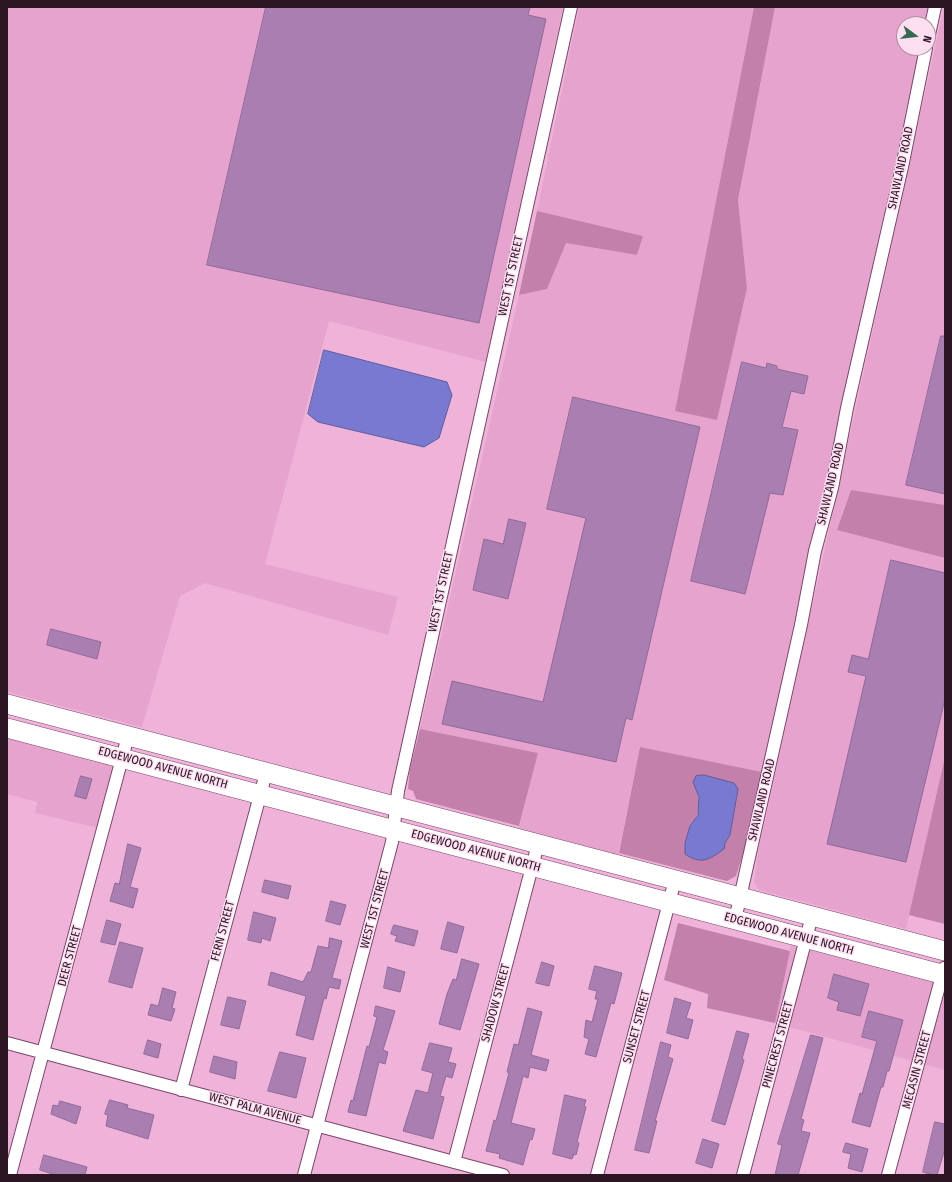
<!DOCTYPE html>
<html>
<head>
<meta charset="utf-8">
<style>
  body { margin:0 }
  #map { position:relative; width:952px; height:1182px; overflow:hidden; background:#efb2d9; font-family:"Fira Sans Condensed",sans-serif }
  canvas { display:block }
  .frame { position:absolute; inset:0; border:8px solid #2c1624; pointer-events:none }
  .north { position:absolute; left:896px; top:16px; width:40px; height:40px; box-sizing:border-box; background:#fedef1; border:1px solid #aa8e9f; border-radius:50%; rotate:105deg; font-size:11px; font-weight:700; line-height:16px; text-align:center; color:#2c1624 }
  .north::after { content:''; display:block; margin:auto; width:14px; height:18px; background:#346a50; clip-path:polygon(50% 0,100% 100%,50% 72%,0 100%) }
</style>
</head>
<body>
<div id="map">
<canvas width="952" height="1182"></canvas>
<div class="frame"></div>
<div class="north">N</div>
</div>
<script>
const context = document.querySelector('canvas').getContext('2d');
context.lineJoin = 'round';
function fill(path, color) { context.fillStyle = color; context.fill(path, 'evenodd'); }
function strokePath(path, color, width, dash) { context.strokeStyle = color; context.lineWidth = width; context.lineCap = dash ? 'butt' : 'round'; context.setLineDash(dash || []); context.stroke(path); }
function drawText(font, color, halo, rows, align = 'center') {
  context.font = font + ' "Fira Sans Condensed",sans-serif'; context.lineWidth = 3; context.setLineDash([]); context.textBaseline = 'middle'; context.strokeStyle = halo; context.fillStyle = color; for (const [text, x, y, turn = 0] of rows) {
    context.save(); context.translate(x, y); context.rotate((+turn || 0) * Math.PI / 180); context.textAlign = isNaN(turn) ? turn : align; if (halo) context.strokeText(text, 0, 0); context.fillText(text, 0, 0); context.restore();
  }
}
const built = new Path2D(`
  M7,7H563L486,362L329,321L265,564L398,597L388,635L205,583L180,596L142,727L7,692Z
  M579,7H754L675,411L747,288L738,200L775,7H929L925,24H904V48H920L762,772L640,747L618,855L519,828L538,753L420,729L519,295L547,289L565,243L637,255L643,236L537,211Z
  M944,7L945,505L851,490L837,530L945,558V757L906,929L759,890L754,882L759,848Z
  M7,737L125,769L107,830L35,813L37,802L7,794Z
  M791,945L945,985V1070L775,1023Z`);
const green = new Path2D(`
  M754,7H775L738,200L747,288L717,420L675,411Z
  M537,211L643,236L637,255L566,243L547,289L519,295Z
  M851,490L945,505V558L837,530Z
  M420,729L538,753L519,826L416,799L413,791L408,789L410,769Z
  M640,747L762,772L747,841L736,876L727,881L619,853ZM693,782L738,789L730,835L725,843L690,826C703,810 701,800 693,782Z
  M945,757V924L909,915Z
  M678,923L790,951L775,1023L707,1008L708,994L664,980Z`);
const water = new Path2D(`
  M324,350L447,382L452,395L439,438L424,447L318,422L308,414Z
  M704,775L734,783L738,789L730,835L725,843L724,849C709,860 701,865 685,854V843L690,826L698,815L699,797L693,782L696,776Z`);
const building = new Path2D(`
  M266,7H530L528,15L546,19L479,323L207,265Z
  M941,336H945V494L906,485Z
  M742,362L766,368L767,363L777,366V369L808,376L804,394L791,391L782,427L798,430L783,495L770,493L745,594L691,581Z
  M573,397L700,427L632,720L626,718L616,762L442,724L452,681L543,702L586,518L547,509Z
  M509,519L526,523L508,599L473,590L484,539L503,544Z
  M891,560L945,573V699L906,862L827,844L866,676L848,672L852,655L868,659Z
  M51,629L101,642L97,659L47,645Z
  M81,776L92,779L86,799L75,796Z
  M128,844L141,848L130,887L138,889L133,908L110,901L115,883L119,884Z
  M265,880L291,886L288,899L262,892Z
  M331,901L346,905L340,925L326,921Z
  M254,912L276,918L270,941L262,938L261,943L248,940Z
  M107,920L121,924L115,945L101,942Z
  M448,922L464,927L457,953L441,949Z
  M394,925L418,931L414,946L395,941L397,936L391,934Z
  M330,938L342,941L332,978L341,980L339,989L329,987L326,999L324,998L313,1040L296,1035L306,996L268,985L271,972L303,982L308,972H311L318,946L328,948Z
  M120,942L143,948L132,988L109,982Z
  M462,959L479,964L460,1030L439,1024L447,994L453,979L456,980Z
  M542,962L554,966L549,986L536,983Z
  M595,966L622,973L614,1004L611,1003L596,1057L585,1054L589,1039L584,1037L586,1020L592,1022L598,999H595L597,991L589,989Z
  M388,967L405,972L400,992L384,988Z
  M834,974L869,984L860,1016L837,1010L839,1002L828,998Z
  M163,988L176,992L172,1008L175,1009L171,1021L148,1015L151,1004L158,1006Z
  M228,997L246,1001L239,1029L221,1025Z
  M675,998L691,1003L686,1018L693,1020L688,1039L667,1033Z
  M376,1006L395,1011L383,1050L388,1052L385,1064L379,1062L366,1116L348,1112L351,1100L353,1101L367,1046L369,1047L377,1017L374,1016Z
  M528,1008L542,1012L531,1055L549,1060L546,1071L530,1067L528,1078L523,1076L511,1123L535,1129L532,1140L530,1139L523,1165L499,1158L500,1154L486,1151L494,1120L496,1121L509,1073L507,1072L514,1044L518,1045Z
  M869,1011L903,1020L889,1071H887L883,1087H881L870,1127L852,1122L860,1093L862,1094L877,1041L862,1037Z
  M737,1031L749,1034L742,1059L744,1060L725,1125L712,1121Z
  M811,1035L823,1038L801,1119L804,1120L801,1131L810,1133L798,1175H775L782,1145L778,1144Z
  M148,1040L161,1044L158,1058L144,1054Z
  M661,1042L671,1045L668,1057L673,1059L655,1121H657L649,1153L635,1150Z
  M430,1043L452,1048L448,1062L456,1064L452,1078L446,1076L440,1096L444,1097L433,1139L403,1131L416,1090L428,1093L433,1073L422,1070Z
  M280,1052L306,1058L296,1098L268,1091Z
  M214,1056L237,1062L235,1079L210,1072Z
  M565,1095L586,1100L584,1106L586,1107L577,1142L579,1143L576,1155L574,1154L572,1159L553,1154Z
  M110,1100L128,1105L127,1108L154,1115L148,1139L106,1126L108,1115L105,1114Z
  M60,1101L81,1107L76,1124L51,1114L53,1105L58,1106Z
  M935,1122L945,1124V1149L937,1175H933L923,1172Z
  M703,1139L719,1144L712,1168L696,1163Z
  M846,1143L868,1149L862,1172L848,1168L851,1154L843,1152Z
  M44,1155L87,1167L85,1175H56L40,1170Z`);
const street = new Path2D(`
  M928,39L935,7
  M735,920L801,625L815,551L832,488L847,408L902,167L926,48
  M7,1043L503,1175
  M181,1090L266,773
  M454,1162L538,844
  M10,1175L128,736
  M304,1175L392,842L398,791L571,7
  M597,1175L675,880
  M743,1175L812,916
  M888,1175L944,968`);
const primary = new Path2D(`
  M7,704L945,951
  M7,728L945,975`);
const streetNames = [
  ["SHAWLAND ROAD",901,168,-78],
  ["WEST 1ST STREET",511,276,-78],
  ["SHAWLAND ROAD",831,484,-77],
  ["WEST 1ST STREET",441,592,-78],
  ["EDGEWOOD AVENUE NORTH",163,768,15],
  ["SHAWLAND ROAD",762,800,-77],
  ["EDGEWOOD AVENUE NORTH",476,851,15],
  ["WEST 1ST STREET",375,909,-75],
  ["FERN STREET",223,931,-75],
  ["EDGEWOOD AVENUE NORTH",789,934,15],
  ["DEER STREET",70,956,-75],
  ["SHADOW STREET",496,1003,-75],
  ["SUNSET STREET",637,1027,-75],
  ["PINECREST STREET",778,1045,-75],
  ["MECASIN STREET",917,1070,-75],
  ["WEST PALM AVENUE",255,1109,15]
];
fill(built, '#e6a3ce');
fill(green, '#c280aa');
fill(water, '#7879d0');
strokePath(water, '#615b9c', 1);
fill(building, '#a97fb1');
strokePath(building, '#916999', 1);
strokePath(street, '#7b4769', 14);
strokePath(primary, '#7b4769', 20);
strokePath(street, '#fff', 12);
strokePath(primary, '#fff', 19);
drawText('12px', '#2c1624', '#fedef1', streetNames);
</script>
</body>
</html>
